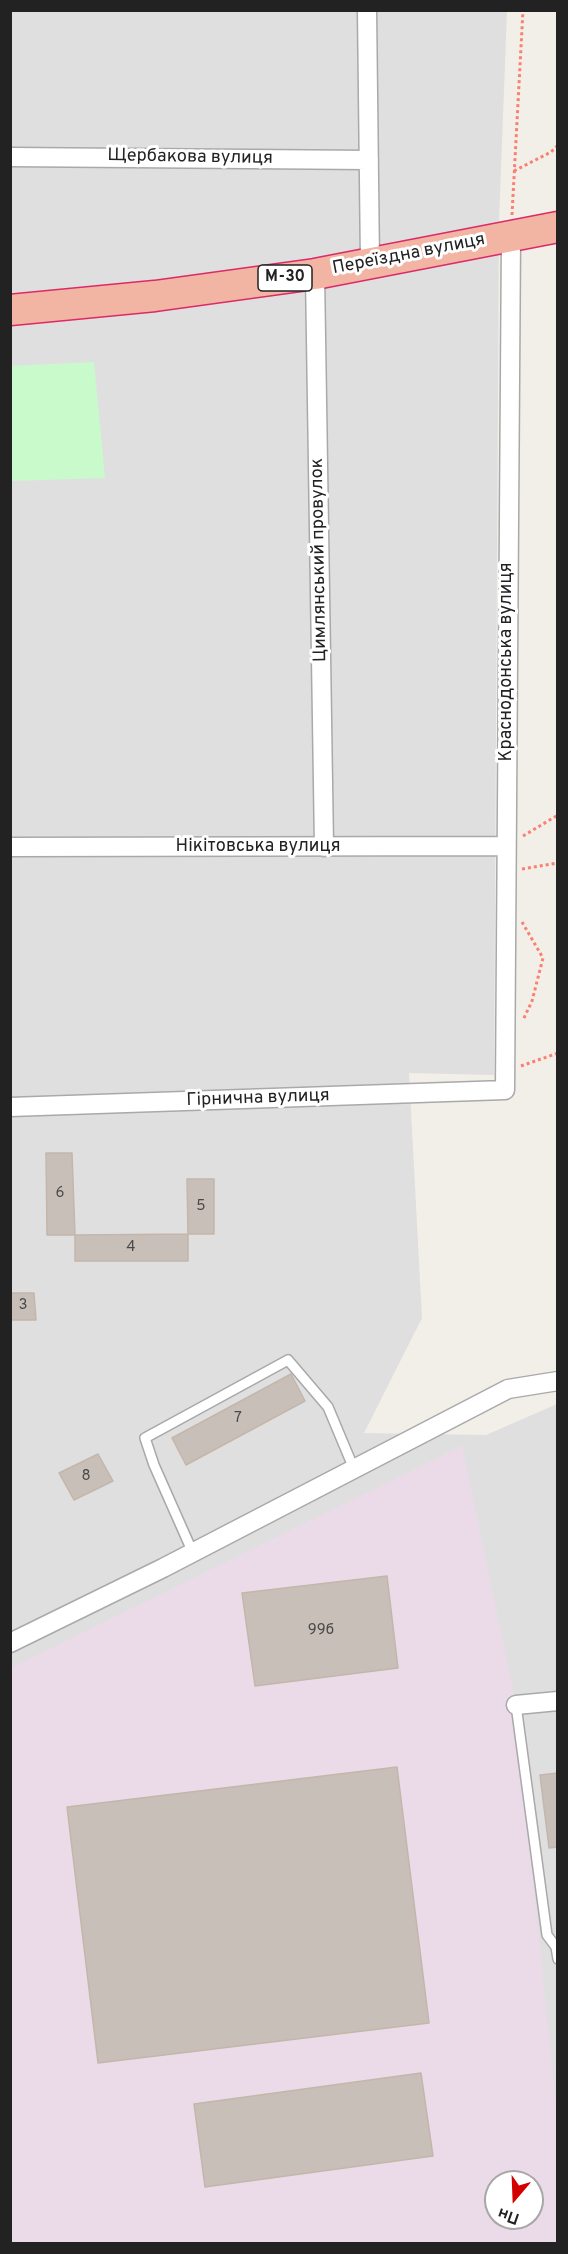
<!DOCTYPE html>
<html>
<head>
<meta charset="utf-8">
<style>
  body { margin:0 }
  #map { position:relative; width:568px; height:2254px; overflow:hidden; background:#f2efe9; font-family:Overpass,sans-serif }
  canvas { display:block }
  .frame { position:absolute; inset:0; border:12px solid #222; pointer-events:none }
  .north { position:absolute; left:484px; top:2170px; width:60px; height:60px; box-sizing:border-box; background:#fff; border:2px solid #a7a7a7; border-radius:50%; rotate:199deg; font-size:16px; font-weight:700; line-height:24px; text-align:center; color:#222 }
  .north::after { content:''; display:block; margin:auto; width:21px; height:27px; background:#d40000; clip-path:polygon(50% 0,100% 100%,50% 72%,0 100%) }
</style>
</head>
<body>
<div id="map">
<canvas width="568" height="2254"></canvas>
<div class="frame"></div>
<div class="north">Пн</div>
</div>
<script>
const context = document.querySelector('canvas').getContext('2d');
context.lineJoin = 'round';
function fill(path, color) { context.fillStyle = color; context.fill(path, 'evenodd'); }
function strokePath(path, color, width, dash) { context.strokeStyle = color; context.lineWidth = width; context.lineCap = dash ? 'butt' : 'round'; context.setLineDash(dash || []); context.stroke(path); }
function drawText(font, color, halo, rows, align = 'center') {
  context.font = font + ' Overpass,sans-serif'; context.lineWidth = 6; context.setLineDash([]); context.textBaseline = 'middle'; context.strokeStyle = halo; context.fillStyle = color; for (const [text, x, y, turn = 0] of rows) {
    context.save(); context.translate(x, y); context.rotate((+turn || 0) * Math.PI / 180); context.textAlign = isNaN(turn) ? turn : align; if (halo) context.strokeText(text, 0, 0); context.fillText(text, 0, 0); context.restore();
  }
}
const residential = new Path2D(`
  M11,11H507L499,221L494,1075L409,1073L422,1318L364,1433L486,1435L557,1404V2243L11,2244ZM496,2182H532V2218H496Z`);
const industrial = new Path2D(`
  M462,1446L514,1695L557,2115V2243L11,2244V1668ZM496,2182H532V2218H496Z`);
const park = new Path2D(`
  M94,362L105,478L11,481V366Z`);
const building = new Path2D(`
  M46,1153H72L75,1235H47Z
  M187,1179H214V1234H188Z
  M188,1234V1261H75V1235Z
  M10,1293H34L36,1320H10Z
  M291,1374L305,1401L186,1465L172,1438Z
  M98,1454L113,1481L74,1500L59,1473Z
  M387,1576L398,1668L255,1686L242,1593Z
  M397,1767L429,2023L98,2063L67,1807Z
  M558,1773V1847L549,1848L540,1775Z
  M421,2073L433,2156L205,2187L194,2104Z`);
const path = new Path2D(`
  M514,171L551,152L558,145
  M512,215L523,10
  M523,836L558,815
  M522,869L558,863
  M522,922L543,958L532,1001L523,1020
  M521,1066L558,1053`);
const service = new Path2D(`
  M193,1553L154,1465L145,1438L288,1360L328,1407L354,1469
  M516,1705L547,1935L556,1947L558,1959`);
const minor = new Path2D(`
  M367,10L370,263
  M10,157L369,160
  M315,274L324,847
  M10,847L506,846
  M10,1107L505,1090L511,235
  M10,1643L163,1568L508,1389L558,1381
  M516,1705L558,1701`);
const trunk = new Path2D(`
  M10,310L155,296L315,274L558,227`);
const numberNames = [
  ["6",60,1194],
  ["5",201,1207],
  ["4",131,1248],
  ["3",23,1306],
  ["7",238,1419],
  ["8",86,1477],
  ["99б",321,1631]
];
const shields = [
  [285,278,54]
];
const shieldNames = [
  ["М-30",285,278]
];
const streetNames = [
  ["Щербакова вулиця",190,158,1],
  ["Переїздна вулиця",409,255,-11],
  ["Цимлянський провулок",320,560,-91],
  ["Краснодонська вулиця",507,662,-90],
  ["Нікітовська вулиця",258,847],
  ["Гірнична вулиця",258,1099,-2]
];
fill(residential, '#e0dfdf');
fill(industrial, '#ebdbe8');
fill(park, '#c8facc');
fill(building, '#c7bfb8');
strokePath(building, '#c4b6ab', 1.5);
strokePath(service, '#a9a9a9', 12);
strokePath(minor, '#a9a9a9', 21);
strokePath(trunk, '#dc2a67', 33);
strokePath(path, '#fa8072', 3, [3, 3]);
strokePath(service, '#fff', 9);
strokePath(minor, '#fff', 18);
strokePath(trunk, '#f2b4a3', 30);
drawText('15px', '#4b4948', null, numberNames);
for (const [x, y, w] of shields) { const box = new Path2D(); box.roundRect(x - w / 2, y - 13, w, 26, 4.5); context.fillStyle = '#fff'; context.fill(box); strokePath(box, '#222', 1.5); }
drawText('bold 16px', '#222', null, shieldNames);
drawText('18px', '#222', '#fff', streetNames);
</script>
</body>
</html>
